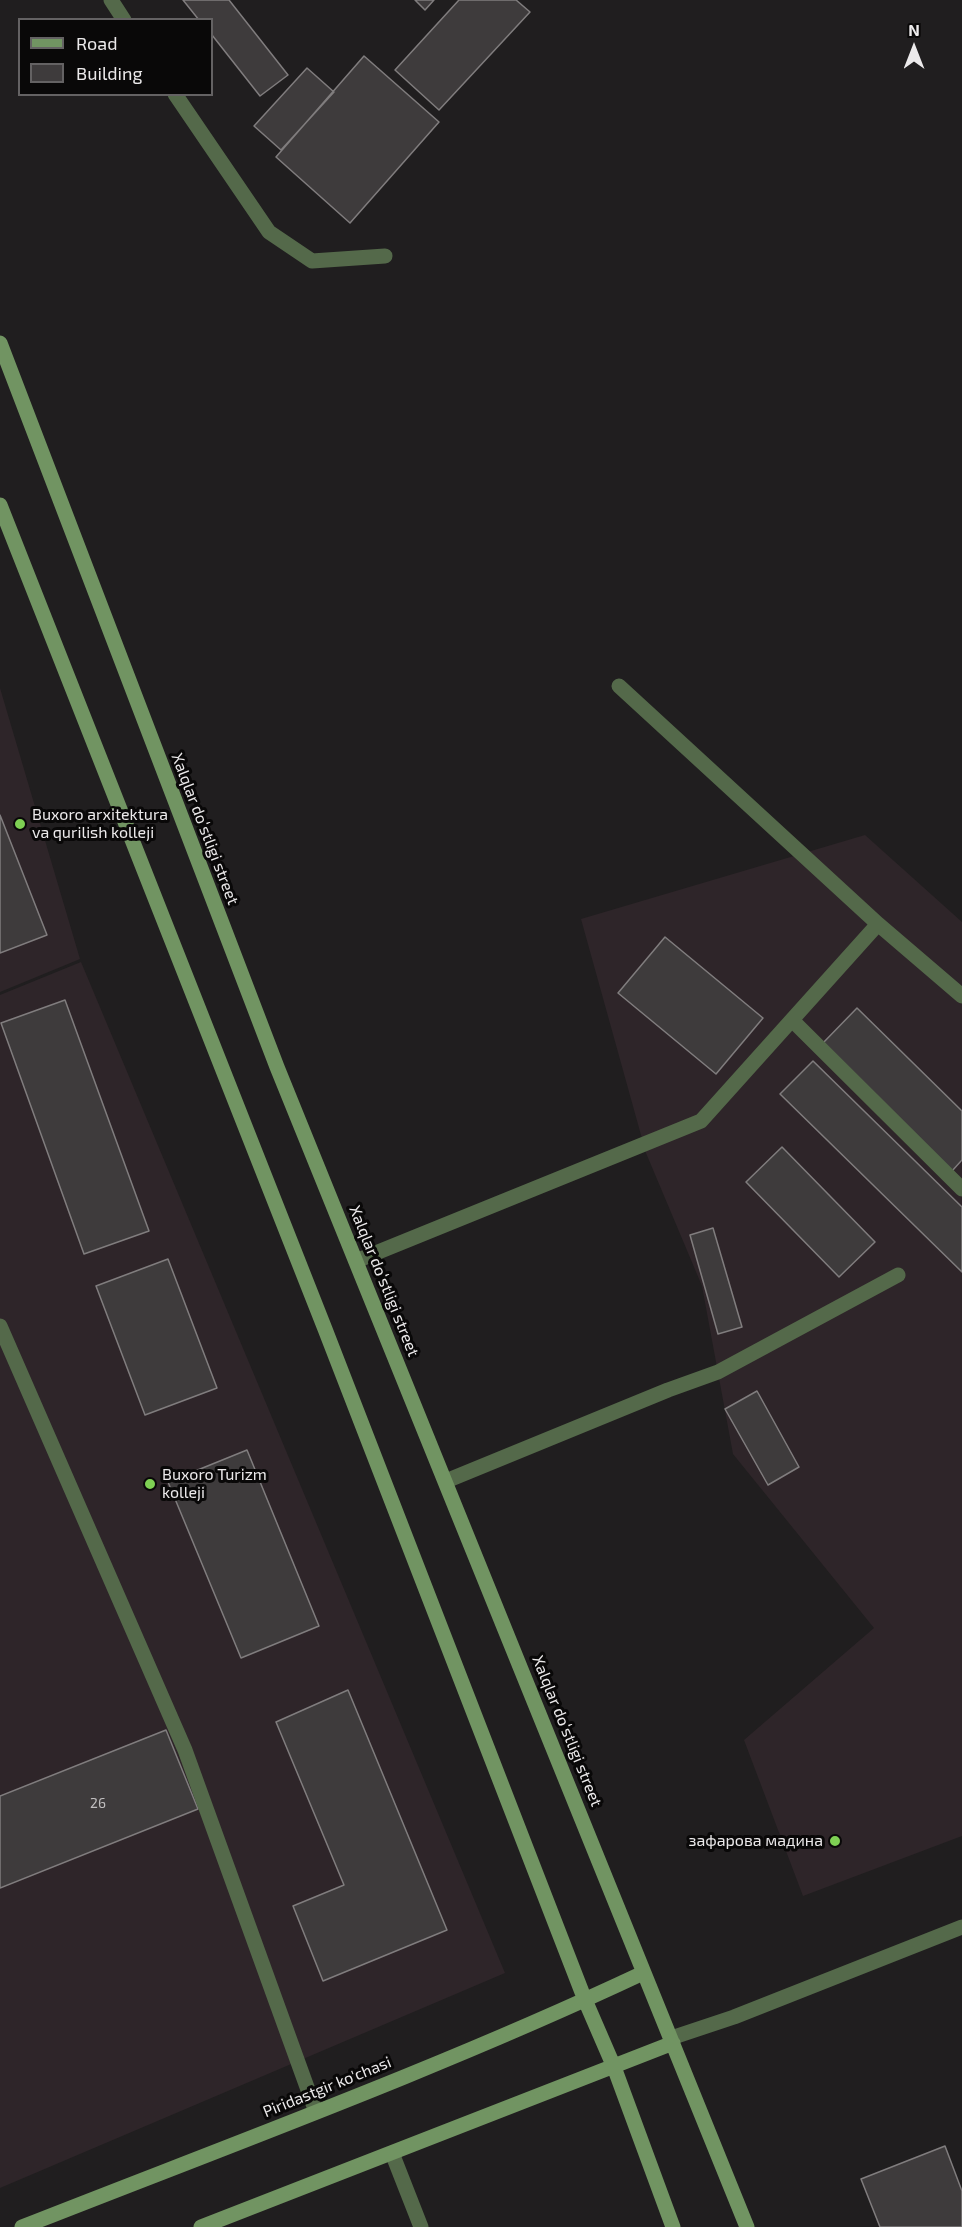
<!DOCTYPE html>
<html>
<head>
<meta charset="utf-8">
<style>
  body { margin:0 }
  #map { position:relative; width:962px; height:2227px; overflow:hidden; background:#201e1f; font-family:"Exo 2",sans-serif }
  canvas { display:block }
  .legend { position:absolute; left:18px; top:18px; width:195px; height:78px; box-sizing:border-box; background:#090808; border:2px solid #646263; margin:0; padding:8px 10px; list-style:none; font-size:18px; color:#eceaeb }
  .legend li { display:flex; align-items:center; gap:12px; height:30px }
  .legend b { width:30px; border:2px solid #646263 }
  .north { position:absolute; left:884px; top:18px; width:60px; height:60px; -webkit-text-stroke:4px #090808; paint-order:stroke; rotate:0deg; font-size:16px; font-weight:700; line-height:24px; text-align:center; color:#eceaeb }
  .north::after { content:''; display:block; margin:auto; width:21px; height:27px; background:#eceaeb; clip-path:polygon(50% 0,100% 100%,50% 72%,0 100%) }
</style>
</head>
<body>
<div id="map">
<canvas width="962" height="2227"></canvas>
<ul class="legend">
<li><b style="height:8px;background:#719462"></b>Road</li>
<li><b style="height:16px;background:#3e3b3c"></b>Building</li>
</ul>
<div class="north">N</div>
</div>
<script>
const context = document.querySelector('canvas').getContext('2d');
context.lineJoin = 'round';
function fill(path, color) { context.fillStyle = color; context.fill(path, 'evenodd'); }
function strokePath(path, color, width, dash) { context.strokeStyle = color; context.lineWidth = width; context.lineCap = dash ? 'butt' : 'round'; context.setLineDash(dash || []); context.stroke(path); }
function drawText(font, color, halo, rows, align = 'center') {
  context.font = font + ' "Exo 2",sans-serif'; context.lineWidth = 6; context.setLineDash([]); context.textBaseline = 'middle'; context.strokeStyle = halo; context.fillStyle = color; for (const [text, x, y, turn = 0] of rows) {
    context.save(); context.translate(x, y); context.rotate((+turn || 0) * Math.PI / 180); context.textAlign = isNaN(turn) ? turn : align; if (halo) context.strokeText(text, 0, 0); context.fillText(text, 0, 0); context.restore();
  }
}
const built = new Path2D(`
  M0,688L80,959L0,992Z
  M865,835L962,922V1836L803,1896L744,1740L874,1628L733,1454L702,1286L646,1153L581,919Z
  M81,962L505,1973L0,2188V995Z`);
const building = new Path2D(`
  M183,0H229L288,75L260,96L212,35V20H199Z
  M415,0H434L425,10Z
  M459,0H516L530,12L439,110L395,70Z
  M364,56L439,122L350,223L276,157Z
  M307,68L334,92L281,150L254,126Z
  M0,815L47,935L0,953Z
  M665,937L763,1018L716,1074L618,993Z
  M65,1000L149,1231L84,1254L1,1023Z
  M857,1008L962,1111V1160L952,1171L822,1044Z
  M813,1061L962,1207V1272L780,1094Z
  M782,1147L875,1242L839,1277L746,1182Z
  M713,1228L742,1327L718,1334L690,1235Z
  M168,1259L217,1388L145,1415L96,1286Z
  M757,1391L799,1467L768,1485L725,1409Z
  M247,1450L319,1626L241,1658L168,1482Z
  M348,1690L447,1930L323,1981L293,1906L344,1885L276,1722Z
  M166,1730L198,1809L0,1888V1796Z
  M945,2146L962,2191V2227H880L861,2179Z`);
const service = new Path2D(`
  M111,0L124,20
  M175,94L269,232L312,261L385,256
  M619,686L878,924
  M792,1020L962,1189
  M356,1261L701,1121L878,924L962,996
  M0,1326L185,1750L316,2112
  M446,1481L668,1390L718,1372L898,1275
  M392,2153L421,2227`);
const tertiary = new Path2D(`
  M671,2038L734,2017L962,1927`);
const secondary = new Path2D(`
  M0,343L277,1067L747,2227
  M0,505L325,1329L585,2000L614,2067L673,2227
  M22,2227C230,2145 441,2068 643,1973
  M201,2227L673,2043`);
const markers = [
  [20,824,6,"#7ed053"],
  [150,1484,6,"#7ed053"],
  [835,1841,6,"#7ed053"]
];
const numberNames = [
  ["26",98,1803]
];
const poiNames = [
  ["Buxoro arxitektura",32,815],
  ["va qurilish kolleji",32,833],
  ["Buxoro Turizm",162,1475],
  ["kolleji",162,1493],
  ["зафарова мадина",823,1841,"right"]
];
const streetNames = [
  ["Xalqlar doʻstligi street",205,829,69],
  ["Xalqlar doʻstligi street",384,1281,68],
  ["Xalqlar doʻstligi street",567,1731,68],
  ["Piridastgir ko'chasi",327,2087,-22]
];
fill(built, '#2e2529');
fill(building, '#3e3b3c');
strokePath(building, '#807d7e', 1.5);
strokePath(service, '#54694a', 15);
strokePath(tertiary, '#54694a', 15);
strokePath(secondary, '#719462', 15);
for (const [x, y, r, color] of markers) { const dot = new Path2D(); dot.arc(x, y, r, 0, 2 * Math.PI); context.fillStyle = color; context.fill(dot); strokePath(dot, '#090808', 2); }
drawText('14px', '#c0bebf', null, numberNames);
drawText('16px', '#eceaeb', '#090808', poiNames, 'left');
drawText('16px', '#eceaeb', '#090808', streetNames);
</script>
</body>
</html>
